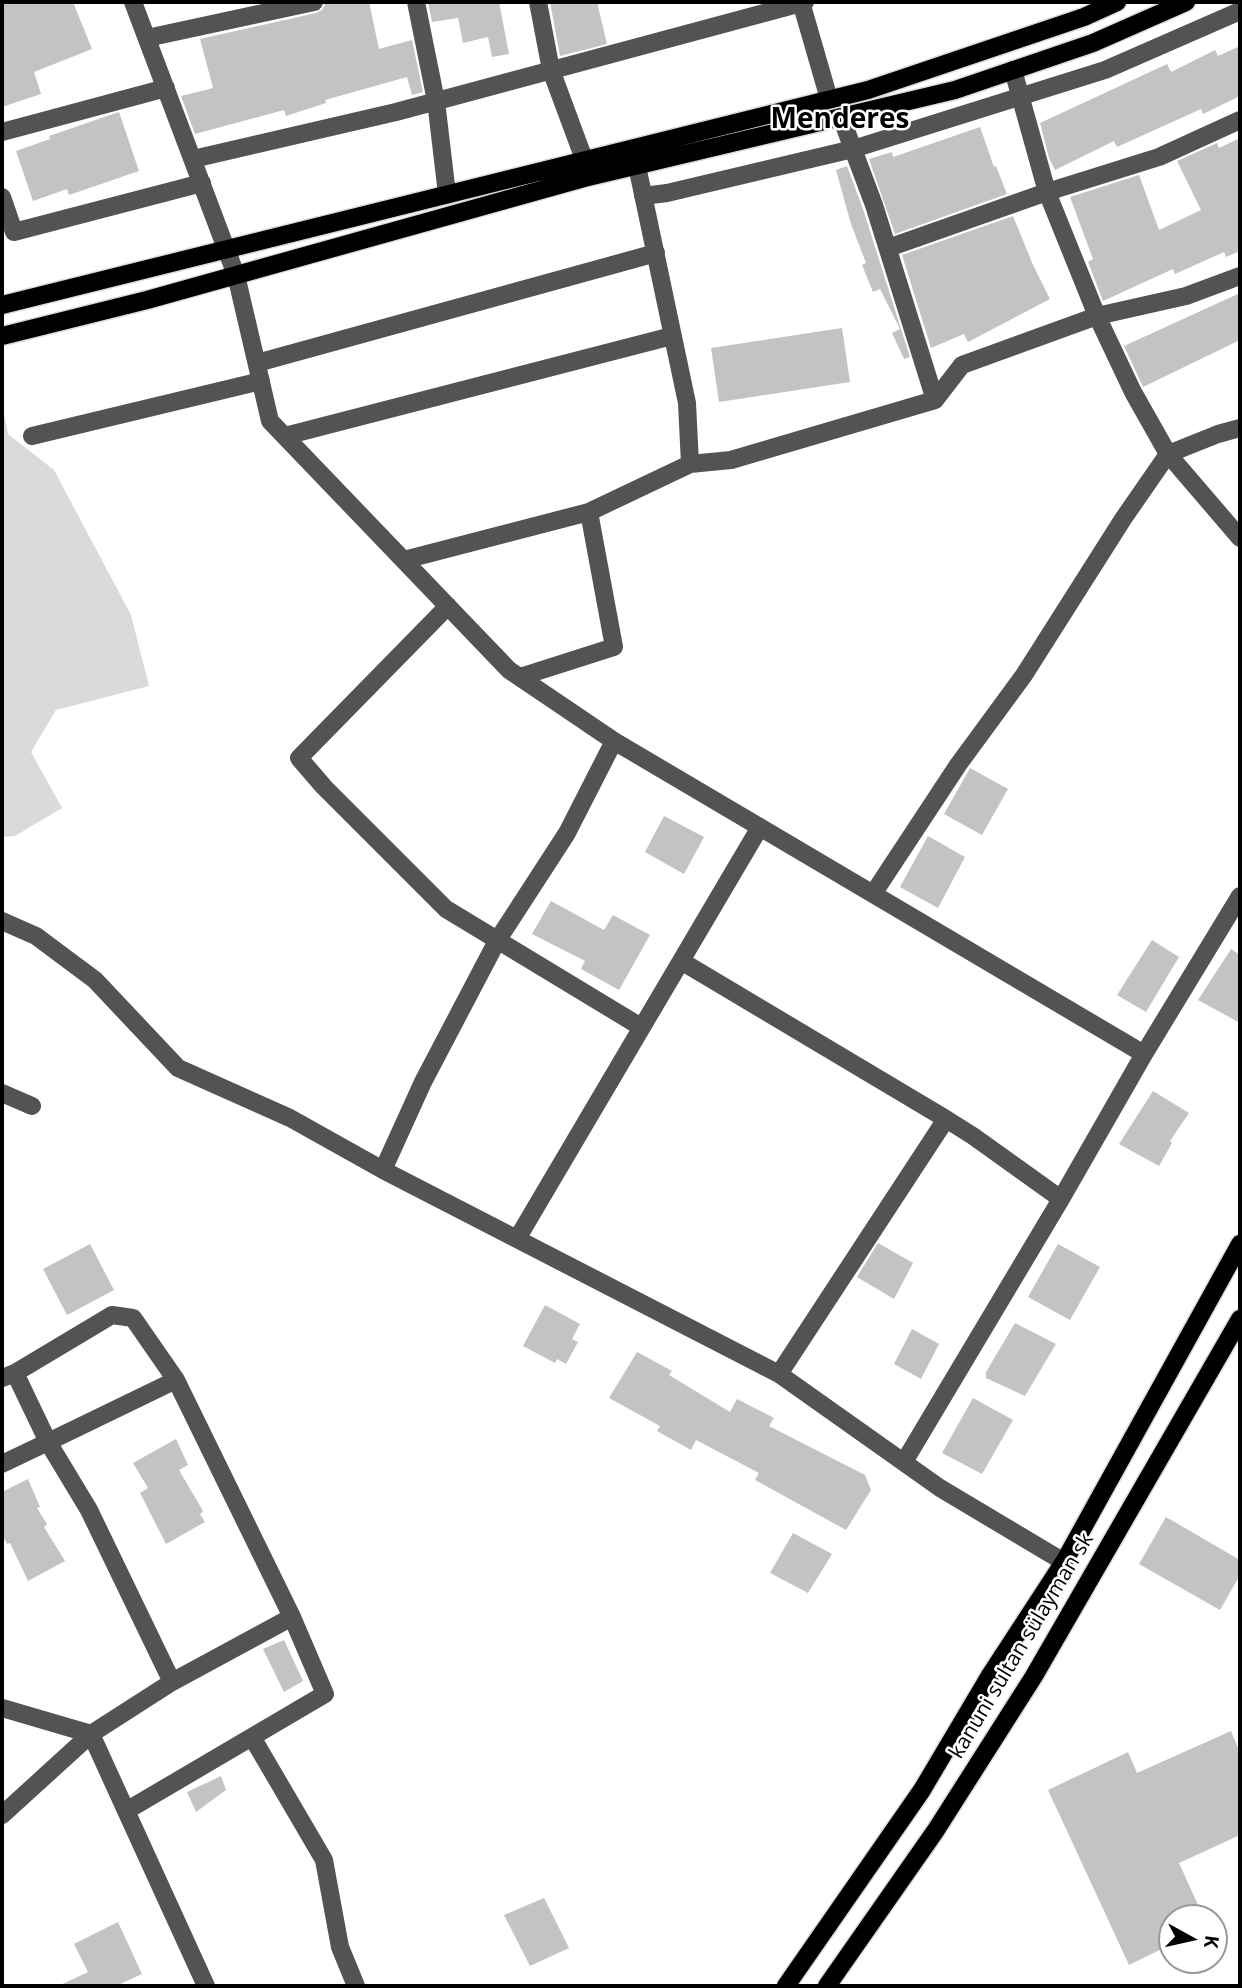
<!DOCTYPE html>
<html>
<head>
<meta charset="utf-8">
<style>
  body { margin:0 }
  #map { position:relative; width:1242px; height:1988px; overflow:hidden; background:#fff; font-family:"Open Sans",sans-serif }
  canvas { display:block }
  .frame { position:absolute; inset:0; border:4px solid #000; pointer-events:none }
  .north { position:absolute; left:1158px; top:1904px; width:70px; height:70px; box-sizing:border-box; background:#fff; border:2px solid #999; border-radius:50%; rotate:98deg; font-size:19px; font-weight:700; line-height:28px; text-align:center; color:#000 }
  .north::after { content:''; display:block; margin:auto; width:24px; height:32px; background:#000; clip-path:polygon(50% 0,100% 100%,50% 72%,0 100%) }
</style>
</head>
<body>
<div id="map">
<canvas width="1242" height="1988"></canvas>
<div class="frame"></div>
<div class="north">K</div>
</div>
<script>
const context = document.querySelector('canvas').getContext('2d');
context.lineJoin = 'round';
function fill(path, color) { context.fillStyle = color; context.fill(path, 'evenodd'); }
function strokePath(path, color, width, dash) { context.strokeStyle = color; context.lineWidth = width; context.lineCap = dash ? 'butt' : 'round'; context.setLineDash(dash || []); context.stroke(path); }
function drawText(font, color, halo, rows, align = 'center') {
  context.font = font + ' "Open Sans",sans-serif'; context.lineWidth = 5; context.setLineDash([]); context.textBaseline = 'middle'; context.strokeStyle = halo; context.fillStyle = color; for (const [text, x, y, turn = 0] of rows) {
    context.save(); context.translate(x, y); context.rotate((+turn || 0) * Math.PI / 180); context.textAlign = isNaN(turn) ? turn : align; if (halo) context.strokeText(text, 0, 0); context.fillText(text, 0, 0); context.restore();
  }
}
const green = new Path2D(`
  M2,402L8,434L54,470L131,615L149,686L56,710L31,752L62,808L15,836L2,837Z`);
const building = new Path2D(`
  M2,2H73L92,49L34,72L41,94L2,107Z
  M339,2H369L379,49L412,40L423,92L412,95L407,77L325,100L326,103L286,116L284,110L195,134L181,96L213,88L200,39L316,13L322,10L325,4Z
  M428,2H499L509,54L492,57L488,37L463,43L458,18L432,22Z
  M550,2H597L607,44L560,56Z
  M1240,46V96L1203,114L1201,109L1117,147L1114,141L1055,170L1049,158L1040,123L1167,64L1171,72L1215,50L1218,56Z
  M119,112L139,171L69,195L67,189L33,201L16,151L50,139L49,136Z
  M980,127L994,167L996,166L1007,194L895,234L869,159L892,152L893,157Z
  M1240,138V251L1226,257L1224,252L1175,274L1173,269L1103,301L1088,262L1093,259L1070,197L1139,175L1159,230L1201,210L1177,161L1217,143L1219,148Z
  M847,166L863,209L910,357L904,359L892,333L900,329L880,289L873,292L862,265L866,263L851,224L836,170Z
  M1013,216L1033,265L1050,299L968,342L964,334L931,348L902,255Z
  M1240,293V340L1143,387L1124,346Z
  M842,328L850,382L719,402L711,348Z
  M970,768L1008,789L982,835L944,814Z
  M664,816L704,837L684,874L645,852Z
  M928,836L965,857L938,908L900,887Z
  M551,901L604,930L613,915L650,935L619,990L581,969L585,961L532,934Z
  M1152,940L1179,957L1146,1012L1117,995Z
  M1231,949L1240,955V1023L1198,1000Z
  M1153,1091L1189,1113L1170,1141L1172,1143L1159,1166L1119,1144Z
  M878,1243L913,1263L894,1299L857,1277Z
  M90,1244L114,1290L67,1315L43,1269Z
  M1058,1244L1100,1267L1070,1320L1028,1297Z
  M545,1305L580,1324L572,1339L578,1342L566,1364L557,1359L555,1363L523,1346Z
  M1015,1323L1056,1344L1025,1396L986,1378V1372Z
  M912,1329L939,1344L921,1379L894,1364Z
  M637,1352L672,1371L669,1375L730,1412L737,1399L774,1418L769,1426L865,1475L871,1490L846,1530L755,1480L759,1473L696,1440L691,1450L657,1431L660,1426L609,1398Z
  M973,1398L1013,1420L982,1474L942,1453Z
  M176,1439L188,1465L179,1470L203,1511L200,1514L205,1522L166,1544L140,1493L148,1488L133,1463Z
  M28,1479L40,1507L37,1508L47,1524L44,1527L65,1561L28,1581L10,1543L7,1544L2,1534V1492Z
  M1166,1517L1240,1560V1575L1220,1610L1139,1564Z
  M793,1533L832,1554L808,1593L770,1573Z
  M284,1640L303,1681L284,1692L263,1649Z
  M1231,1731L1240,1753V1835L1179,1863L1204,1918H1172V1944L1129,1965L1048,1790L1128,1752L1137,1773Z
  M221,1776L226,1790L196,1812L187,1792Z
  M544,1898L569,1948L530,1966L504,1915Z
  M118,1922L142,1974L116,1986H58L88,1972L74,1944Z`);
const minor = new Path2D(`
  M133,2L236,275L270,421L509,670L614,741L1144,1054
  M416,2L436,101L447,194
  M538,2L551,70L584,159
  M801,2L829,99
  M147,38L314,2
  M1013,70L1047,192L1097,316L1133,392L1168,454L1240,538
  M841,117L874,205L935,400
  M2,132L166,88
  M193,159L396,112L805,2
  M637,166L687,403L690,464
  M643,196L667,193L853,149L1105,70L1240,11
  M2,197L14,232L202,183
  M888,248L1047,192L1159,157L1240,120
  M257,363L656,253
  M32,436L261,381
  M285,436L672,336
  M404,560L589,512L690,464L731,460L935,400L962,365L1097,316L1186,296L1240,276
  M448,606L299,758L324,787L446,909L641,1027
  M520,677L614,647L589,512
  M873,894L958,765L1024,675L1123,519L1168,454L1218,434L1240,428
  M2,921L36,936L95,980L178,1068L290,1118L383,1170L779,1374L940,1488L1064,1562
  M681,961L946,1119
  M2,1093L32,1106
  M383,1170L423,1082L497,941L567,833L614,741
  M517,1239L760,827
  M15,1373L112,1315L133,1318L176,1380
  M779,1374L946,1119L973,1136L1061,1199
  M2,1378L15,1373L48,1442L176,1380L292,1617L325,1694L126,1811
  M904,1462L1061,1199L1144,1054L1240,896
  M2,1464L48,1442L89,1510L172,1682
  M2,1708L91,1734L206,1986
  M252,1737L324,1860L340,1947L356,1986
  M2,1815L91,1734L172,1682L292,1617`);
const major = new Path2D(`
  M2,305L868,90L1084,17L1117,2
  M2,336L147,300L584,178L955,90L1093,43L1186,2
  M786,1986L922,1790L989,1677L1064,1562L1240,1244
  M827,1986L936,1830L1034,1676L1240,1319`);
const streetNames = [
  ["kanuni sultan sülayman sk",1022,1646,-59]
];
const districtNames = [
  ["Menderes",840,120]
];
fill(green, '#dadada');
fill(building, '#c3c3c3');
strokePath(major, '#dbdbdb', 21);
strokePath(minor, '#535353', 18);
strokePath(major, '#000', 18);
drawText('21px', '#000', '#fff', streetNames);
drawText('bold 28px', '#000', '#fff', districtNames);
</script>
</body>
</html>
